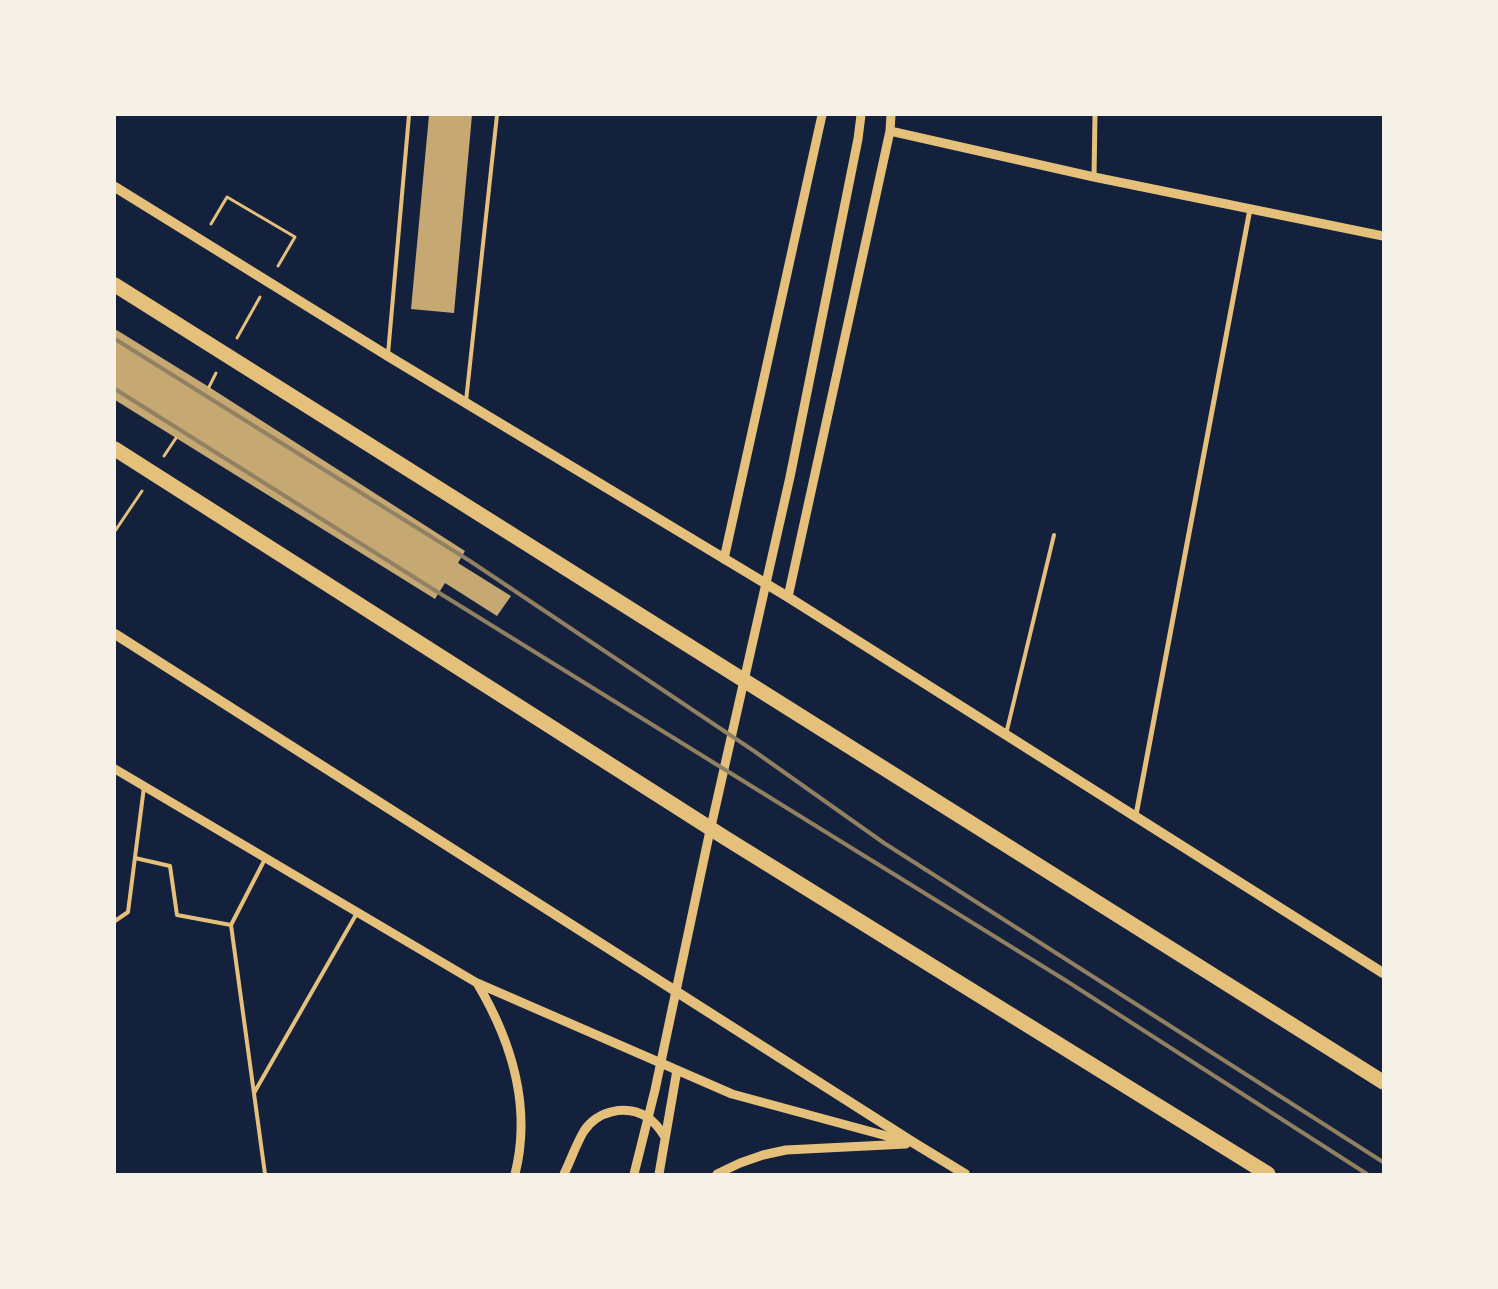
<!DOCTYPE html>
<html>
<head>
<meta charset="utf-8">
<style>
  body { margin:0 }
  #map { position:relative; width:1498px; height:1289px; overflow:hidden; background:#14213d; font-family:"Golos Text",sans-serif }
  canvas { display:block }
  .frame { position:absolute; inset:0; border:116px solid #f6f1e7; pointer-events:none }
</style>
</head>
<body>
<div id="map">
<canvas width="1498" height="1289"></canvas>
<div class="frame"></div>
</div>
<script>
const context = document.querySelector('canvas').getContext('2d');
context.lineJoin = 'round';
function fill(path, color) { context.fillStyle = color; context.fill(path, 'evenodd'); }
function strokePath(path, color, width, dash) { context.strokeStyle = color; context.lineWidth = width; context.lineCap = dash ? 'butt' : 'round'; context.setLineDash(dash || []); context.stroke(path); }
const building = new Path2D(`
  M429,115H472L454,313L411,309Z
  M115,329L209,387L465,551L458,563L511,596L497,616L445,583L435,599L115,400Z`);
const path = new Path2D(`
  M211,224L227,197L295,237L278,266
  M237,338L260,297
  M209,387L216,373
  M164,456L176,438
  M115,531L142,491`);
const service = new Path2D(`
  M388,354L409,115
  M466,401L497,115
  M1006,734L1054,535
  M135,858L170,866L177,915L231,925
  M265,859L231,925L265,1174
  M115,921L128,912L144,787
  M254,1093L357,913`);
const minor = new Path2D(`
  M1094,177L1095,115
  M1136,815L1250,209`);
const tertiary = new Path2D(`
  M890,131L1094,177L1383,236
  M724,559L822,115
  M788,597L890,131L891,115
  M115,769L477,983L732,1094L909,1142
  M477,983C511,1040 532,1107 515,1174
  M564,1174C571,1160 576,1144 584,1131C597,1111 626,1104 647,1117C655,1122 660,1129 665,1137
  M634,1174L655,1090L708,840L790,477L858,139L861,115
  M659,1174L677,1070
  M717,1174L740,1163L763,1155L786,1150L906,1144`);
const secondary = new Path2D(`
  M115,187L388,356L788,597L1383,973
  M115,634L914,1143L965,1174`);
const motorway = new Path2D(`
  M115,285L1383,1082
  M115,449L727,839L1268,1174`);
const rail = new Path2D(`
  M115,339L470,561L754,751L884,843L1383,1162
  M115,389L428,586L1065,980L1367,1174`);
fill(building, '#c6a872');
strokePath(path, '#e5c07b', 3);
strokePath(service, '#e5c07b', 4);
strokePath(minor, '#e5c07b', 5);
strokePath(tertiary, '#e5c07b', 9);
strokePath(secondary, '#e5c07b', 10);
strokePath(motorway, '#e5c07b', 15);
strokePath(rail, '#918062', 4);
</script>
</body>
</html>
